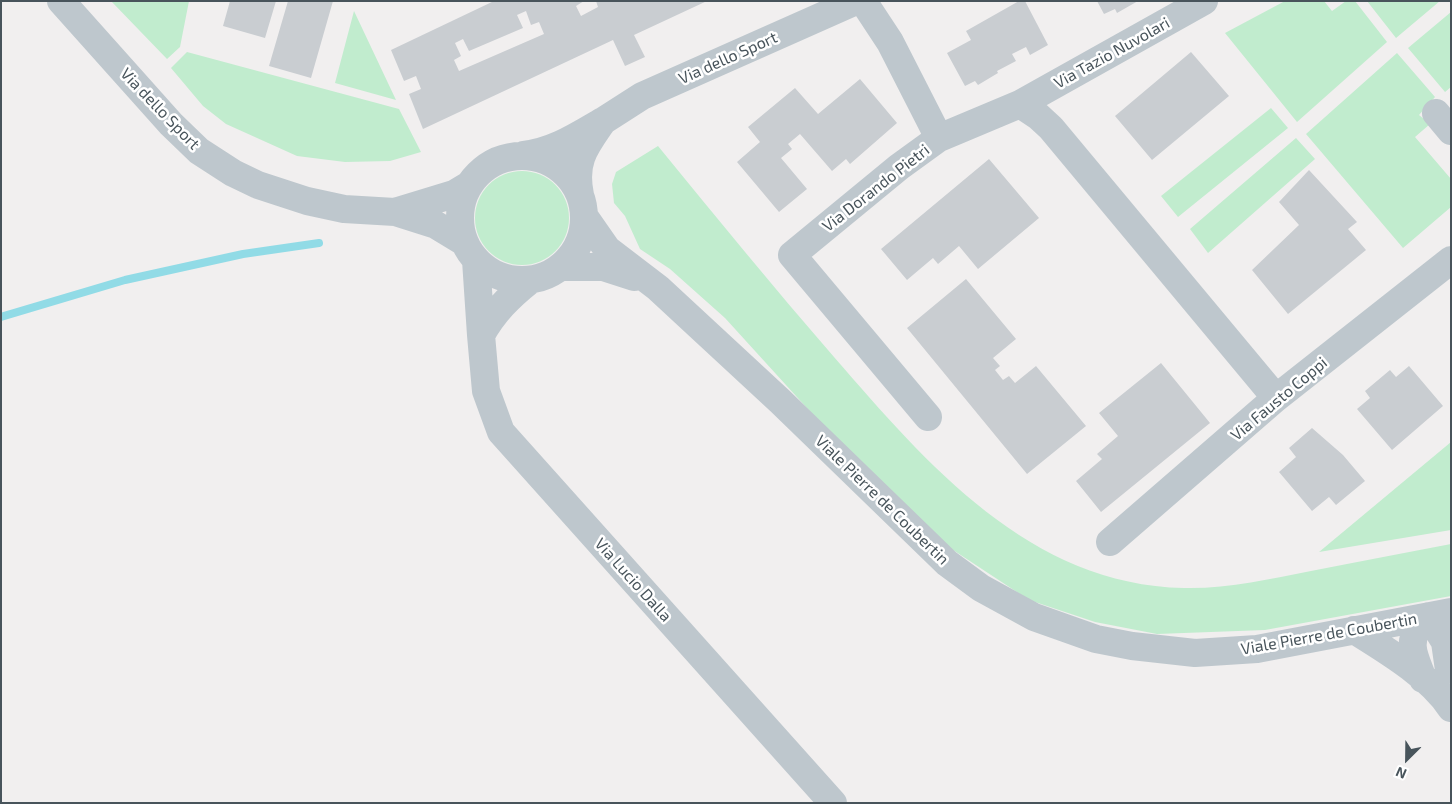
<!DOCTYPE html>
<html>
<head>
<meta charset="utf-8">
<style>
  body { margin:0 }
  #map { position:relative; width:1452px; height:804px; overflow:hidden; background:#f1efef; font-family:"Exo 2",sans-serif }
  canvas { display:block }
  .frame { position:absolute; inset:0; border:2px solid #48545b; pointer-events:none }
  .north { position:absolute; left:1382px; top:734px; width:50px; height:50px; -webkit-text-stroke:4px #fff; paint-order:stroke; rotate:203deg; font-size:14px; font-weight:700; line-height:20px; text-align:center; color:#48545b }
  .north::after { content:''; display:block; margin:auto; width:18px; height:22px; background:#48545b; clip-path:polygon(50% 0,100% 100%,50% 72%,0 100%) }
</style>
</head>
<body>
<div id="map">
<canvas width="1452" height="804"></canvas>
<div class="frame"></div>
<div class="north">N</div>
</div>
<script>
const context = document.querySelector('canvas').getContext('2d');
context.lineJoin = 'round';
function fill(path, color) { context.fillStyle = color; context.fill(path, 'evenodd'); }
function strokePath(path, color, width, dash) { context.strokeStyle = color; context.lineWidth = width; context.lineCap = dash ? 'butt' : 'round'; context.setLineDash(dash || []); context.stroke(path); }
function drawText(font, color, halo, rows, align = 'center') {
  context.font = font + ' "Exo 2",sans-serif'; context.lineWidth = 5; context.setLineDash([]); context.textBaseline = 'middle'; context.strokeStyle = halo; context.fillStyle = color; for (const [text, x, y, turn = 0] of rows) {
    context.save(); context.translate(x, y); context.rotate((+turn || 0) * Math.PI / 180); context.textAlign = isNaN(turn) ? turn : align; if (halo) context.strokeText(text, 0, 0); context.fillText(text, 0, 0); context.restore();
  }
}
const green = new Path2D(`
  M111,1H189L180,47L167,59Z
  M1285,1H1324L1332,11L1346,1H1355L1387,42L1297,122L1225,33Z
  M1367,1H1440L1396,38Z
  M354,11L396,100L335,83Z
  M1451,12V87L1445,92L1408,48Z
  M187,52L399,109L421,152L390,161L345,162L297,156L226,124L203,106L171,68Z
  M1397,53L1435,97L1419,115L1430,124L1415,137L1451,179V207L1403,248L1306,134Z
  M1271,108L1288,128L1178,217L1161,196Z
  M1296,138L1315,159L1208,253L1190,229Z
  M658,146C716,217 774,288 834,357C927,464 1030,585 1184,588C1227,589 1269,579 1311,571C1357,562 1404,553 1451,544V596L1265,630L1157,634L1095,622L1029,600L947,546L816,418L725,318L670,269L640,249L625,216L614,203L612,184L616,172Z
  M475 218a47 47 0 1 1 94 0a47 47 0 1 1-94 0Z
  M1451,442V530L1319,552Z`);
const stream = new Path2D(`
  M1,317L125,280L243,254L319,243`);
const building = new Path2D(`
  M230,1H276L265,38L223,26Z
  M288,1H333L311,78L269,66Z
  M494,1H584L576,6L581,16L598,7L596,1H707L634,35L645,57L625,66L613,40L423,129L409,94L421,89L416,76L404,81L391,50ZM526,11L531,25L539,22L544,34L459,71L454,60L461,56L455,43L463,39L469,51L523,28L517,15Z
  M1019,1H1025L1048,45L1030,55L1026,47L1012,54L1016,61L997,71L998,73L978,85L975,81L965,86L947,53L971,40L966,31Z
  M1097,1H1138L1117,13L1115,9L1104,14Z
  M1191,52L1229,96L1152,160L1115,116Z
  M860,79L897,123L850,164L846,159L832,171L800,134L788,144L792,149L781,158L807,189L779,212L737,162L760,142L748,127L795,88L818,114Z
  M989,159L1039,218L978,269L959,246L938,264L933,258L907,280L881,249Z
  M1309,170L1357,222L1348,229L1366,250L1288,314L1252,270L1299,225L1279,202Z
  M966,279L1016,339L993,358L1000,366L995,370L1003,380L1009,376L1015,383L1036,366L1086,426L1027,474L907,328Z
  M1161,363L1210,423L1101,512L1076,481L1102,459L1097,454L1118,436L1099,413Z
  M1409,366L1443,406L1392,450L1357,409L1370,398L1365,391L1390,370L1396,377Z
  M1312,428L1343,455L1365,481L1336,505L1329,497L1312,511L1279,472L1296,457L1289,448Z`);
const minor = new Path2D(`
  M61,1L171,124L199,151L233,173L258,185L307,201L344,209L395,212L436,225L464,242
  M863,1L890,42L939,138
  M1020,104L1204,1
  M1436,113L1451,131
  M603,121L642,96L856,1
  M524,155C555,151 577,136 603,121C585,147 573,161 580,195
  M460 218a62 62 0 1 1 124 0a62 62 0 1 1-124 0Z
  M395,212L454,194L469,185
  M584,216L607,249L658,288L780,401L947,563L981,588L1034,617L1096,639L1132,646L1195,653L1257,649L1451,612
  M476,260L481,335C494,312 509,297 529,281
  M560,267H603L634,277
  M481,335L486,391L501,432L833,803
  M928,417L792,255L899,167L939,138L1020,104L1038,116L1051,128L1276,398
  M1110,542L1276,398L1451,260
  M1429,616L1445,642L1449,670
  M1420,618C1408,647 1412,650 1423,679
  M1354,630C1386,650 1430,676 1451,708`);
const streetNames = [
  ["Via Tazio Nuvolari",1112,53,-29],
  ["Via dello Sport",728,58,-24],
  ["Via dello Sport",160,109,46],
  ["Via Dorando Pietri",876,188,-38],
  ["Via Fausto Coppi",1279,399,-40],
  ["Viale Pierre de Coubertin",882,500,44],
  ["Via Lucio Dalla",633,580,48],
  ["Viale Pierre de Coubertin",1329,634,-10]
];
fill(green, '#c1ecce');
strokePath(stream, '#91dbe6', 8);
fill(building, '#c9cdd1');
strokePath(minor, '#bec7cd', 28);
drawText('16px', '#48545b', '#fff', streetNames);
</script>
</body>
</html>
